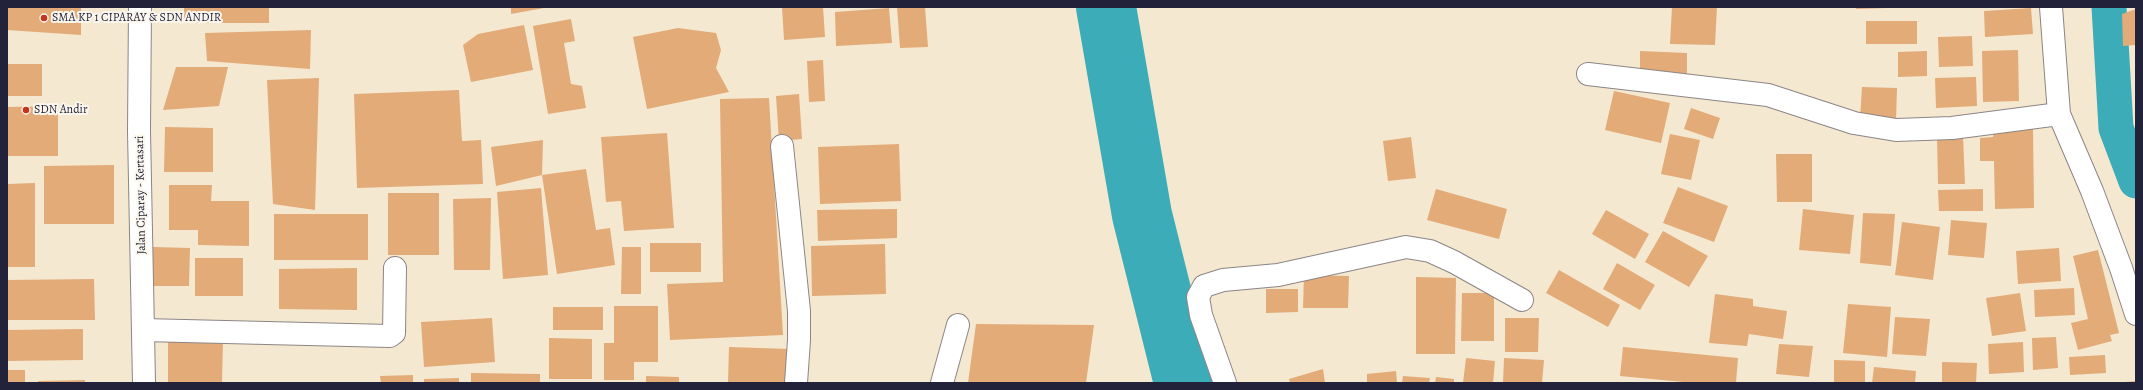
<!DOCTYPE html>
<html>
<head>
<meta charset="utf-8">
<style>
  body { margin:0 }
  #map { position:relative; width:2143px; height:390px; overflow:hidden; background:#f5e8d0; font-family:Alegreya,serif }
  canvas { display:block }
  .frame { position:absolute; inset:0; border:8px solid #22223b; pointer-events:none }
</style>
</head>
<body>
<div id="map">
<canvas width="2143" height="390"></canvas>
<div class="frame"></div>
</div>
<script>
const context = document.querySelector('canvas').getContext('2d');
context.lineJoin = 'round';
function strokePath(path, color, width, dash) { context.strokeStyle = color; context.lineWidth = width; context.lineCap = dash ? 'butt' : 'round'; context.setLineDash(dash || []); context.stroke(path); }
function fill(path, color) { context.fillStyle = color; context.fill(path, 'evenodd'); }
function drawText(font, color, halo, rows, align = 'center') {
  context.font = font + ' Alegreya,serif'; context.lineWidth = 4; context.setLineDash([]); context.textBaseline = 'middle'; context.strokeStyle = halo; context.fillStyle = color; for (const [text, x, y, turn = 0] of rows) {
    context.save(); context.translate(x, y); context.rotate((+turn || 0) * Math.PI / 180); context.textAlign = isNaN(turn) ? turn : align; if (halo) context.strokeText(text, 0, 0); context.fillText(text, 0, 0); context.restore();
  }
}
const canal = new Path2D(`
  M2109,7L2116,128L2136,181`);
const river = new Path2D(`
  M1106,7L1142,215L1184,383`);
const building = new Path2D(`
  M7,7H81V35L7,30Z
  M184,7H269V23H184Z
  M511,7H544V8L511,14Z
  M782,7H823L825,37L784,40Z
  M897,7H925L928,47L900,48Z
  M1672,7H1717L1715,45L1670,44Z
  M1856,7H1888V8L1856,9Z
  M889,8L892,43L836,46L835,12Z
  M2031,8L2033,34L1985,37L1984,11Z
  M2136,9V45L2123,46L2122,14Z
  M571,19L575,41L564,43L571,84L582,86L586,108L548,114L533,26Z
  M1866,21H1917V44H1866Z
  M524,25L533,70L471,82L463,45L478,34Z
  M678,28L716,33L721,50L716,68L729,92L647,109L633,37Z
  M311,30L310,69L207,61L205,33Z
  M1972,36L1973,66L1939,67L1938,37Z
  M2018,50L2019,101L1983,102L1982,51Z
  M1640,51L1687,53V75L1640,74Z
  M1927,51V76L1898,77V52Z
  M823,60L825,101L809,102L807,61Z
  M7,64H42V96H7Z
  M176,67H228L219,106L163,110Z
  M1976,77L1977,106L1936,108L1935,78Z
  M319,78L315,210L273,204L267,80Z
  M1862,87L1897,88L1896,121L1860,119Z
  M459,90L462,141L481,140L483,184L357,188L354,94Z
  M1614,91L1670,103L1661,143L1605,130Z
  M799,94L802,139L779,141L776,96Z
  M769,98L783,335L670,340L667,284L723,282L720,99Z
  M58,106V156H7V107Z
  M1691,108L1720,118L1713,139L1684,129Z
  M165,127L213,128V172H164Z
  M2033,129L2034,208L1995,209L1994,161H1980V138L1993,137L1994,130Z
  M667,133L674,228L624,231L621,201L606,202L601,137Z
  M1670,134L1700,140L1691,180L1661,174Z
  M1937,136H1963L1965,184H1938Z
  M1411,137L1416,178L1388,181L1383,141Z
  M543,140L542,175L496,186L491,147Z
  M899,144L901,201L820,204L818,147Z
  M1776,154H1812V202H1777Z
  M114,165V224H44V166Z
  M586,169L596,230L610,228L615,265L557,274L542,175Z
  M35,183V267H7V184Z
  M169,185H212L211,201H249V246L198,245V230H169Z
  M1678,187L1728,206L1714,242L1663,223Z
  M541,188L548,275L503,279L497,192Z
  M1436,189L1507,209L1499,239L1427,220Z
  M1983,189V211H1939L1938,190Z
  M388,193H439V255H388Z
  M491,198L490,270H454L453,199Z
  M897,209V238L818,241L817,210Z
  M1803,209L1854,215L1850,254L1799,250Z
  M1606,210L1649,234L1635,259L1592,234Z
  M1863,213L1895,214L1891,266L1860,263Z
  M274,214H368V260H274Z
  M1951,220L1987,223L1984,258L1948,255Z
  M1902,222L1940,227L1933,280L1895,275Z
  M1663,231L1708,256L1689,287L1645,262Z
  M650,243H701V272H650Z
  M885,244L886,294L812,296L811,246Z
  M153,247L190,248L189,286H153Z
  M622,247H641V294H621Z
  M2059,248L2061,281L2018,284L2016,251Z
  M2098,250L2119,333L2110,335L2112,341L2078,350L2071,323L2088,319L2073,256Z
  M195,258H243V296H195Z
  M1617,263L1655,285L1640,310L1603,289Z
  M357,268V310L279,309V269Z
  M1559,270L1620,305L1608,327L1546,293Z
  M1304,275L1349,276L1348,308H1303Z
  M1416,277L1456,278L1455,354H1416Z
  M94,279L95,320H7V280Z
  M2074,288L2075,315L2035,317L2034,290Z
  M1266,289H1298V312L1266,313Z
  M1462,293H1494V341H1461Z
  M2020,293L2026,331L1992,336L1986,298Z
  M1715,294L1753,299V306L1787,311L1783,339L1749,334L1747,346L1709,343Z
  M1848,304L1891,307L1887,357L1843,353Z
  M614,306H658V362H634V380H604V343H614Z
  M553,307H603V330H553Z
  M1895,317L1930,319L1926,356L1892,354Z
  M492,318L495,362L424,367L421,322Z
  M1505,318H1539L1538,352H1505Z
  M976,324L1094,325L1086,383H968Z
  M83,329V360L7,361V330Z
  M2056,337L2058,368L2033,370L2032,338Z
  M549,338L592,339V379H549Z
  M223,341L222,383H168V342Z
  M2023,342L2024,372L1989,374L1988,344Z
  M1779,344L1813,346L1809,377L1776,374Z
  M729,347L790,349L789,383H728Z
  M1623,347L1738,358L1736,383H1694L1620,376Z
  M2105,355L2106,373L2070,375L2069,357Z
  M1466,358L1495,361L1493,383H1463Z
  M1504,358L1544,360L1542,383H1503Z
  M1834,360L1865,361V383H1834Z
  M1942,362L1977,363L1976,383H1942Z
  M1874,367L1916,371L1915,383H1872Z
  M1323,369L1325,383H1290L1289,379Z
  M7,370H25V383H7Z
  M1396,371L1397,383H1367V374Z
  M471,373L540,374V383H471Z
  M413,375V383H381L380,376Z
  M646,376L679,377V383H646Z
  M1403,376L1430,378L1429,383H1402Z
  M1436,377L1454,379V383H1435Z
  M459,378V383H424V379Z
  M85,380V383H38V381Z
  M2136,381V383H2125V382Z`);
const minor = new Path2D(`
  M2051,7L2059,114L2092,191L2121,268L2136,314
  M1588,74L1768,95L1854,123L1896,130L1952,128L2059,114
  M782,146L799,311V340L796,383
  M143,330L390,336L394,333L395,268
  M942,383L958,325
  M1225,383L1201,315L1198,297L1204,286L1223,280L1278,275L1406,247L1430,251L1454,262L1522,300`);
const major = new Path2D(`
  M140,7L139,131L144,383`);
const markers = [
  [44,18,4,"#c8321e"],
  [26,110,4,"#c8321e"]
];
const poiNames = [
  ["SMA KP 1 CIPARAY & SDN ANDIR",52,18],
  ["SDN Andir",34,110]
];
const streetNames = [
  ["Jalan Ciparay - Kertasari",141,195,-91]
];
strokePath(canal, '#3cadb8', 35);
strokePath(river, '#3cadb8', 60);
fill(building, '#e2ab78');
strokePath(minor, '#8c8586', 24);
strokePath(major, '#8c8586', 24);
strokePath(minor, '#fff', 22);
strokePath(major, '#fff', 22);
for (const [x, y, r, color] of markers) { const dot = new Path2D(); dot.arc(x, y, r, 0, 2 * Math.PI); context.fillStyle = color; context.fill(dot); strokePath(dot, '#fbf7ec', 1.5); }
drawText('12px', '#22223b', '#fbf7ec', poiNames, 'left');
drawText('12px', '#22223b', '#fbf7ec', streetNames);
</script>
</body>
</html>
